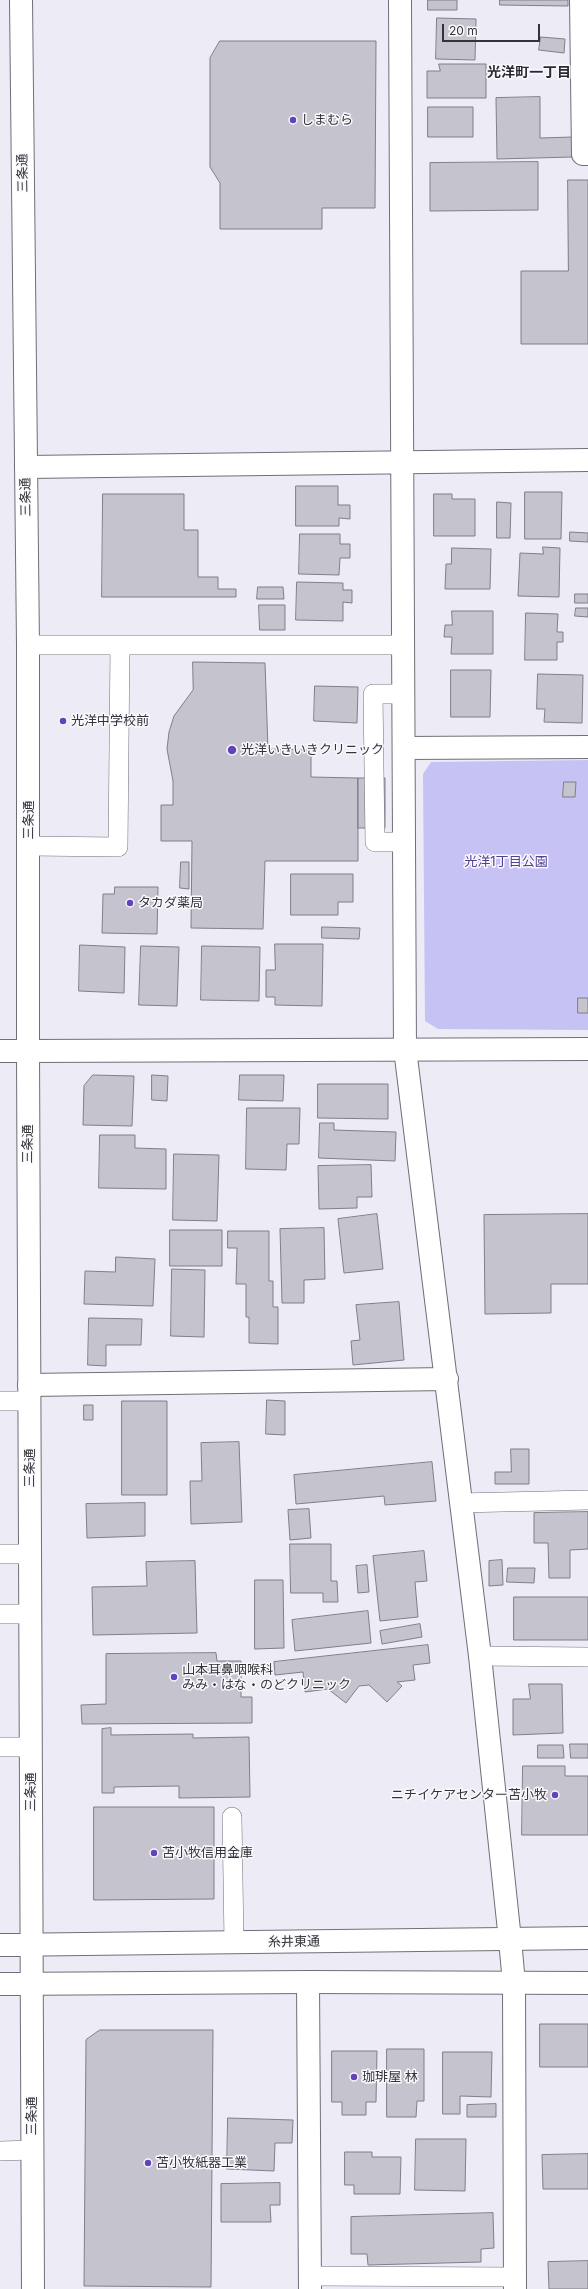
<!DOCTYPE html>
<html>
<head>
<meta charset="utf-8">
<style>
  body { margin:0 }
  #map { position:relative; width:588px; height:2289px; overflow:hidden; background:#ecebf6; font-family:Inter,sans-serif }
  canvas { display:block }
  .scale { position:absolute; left:442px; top:24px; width:98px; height:18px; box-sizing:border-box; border:2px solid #343438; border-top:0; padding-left:5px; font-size:12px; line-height:14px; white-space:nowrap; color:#343438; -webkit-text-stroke:3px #faf9fe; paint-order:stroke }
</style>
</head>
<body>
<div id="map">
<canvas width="588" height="2289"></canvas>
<div class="scale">20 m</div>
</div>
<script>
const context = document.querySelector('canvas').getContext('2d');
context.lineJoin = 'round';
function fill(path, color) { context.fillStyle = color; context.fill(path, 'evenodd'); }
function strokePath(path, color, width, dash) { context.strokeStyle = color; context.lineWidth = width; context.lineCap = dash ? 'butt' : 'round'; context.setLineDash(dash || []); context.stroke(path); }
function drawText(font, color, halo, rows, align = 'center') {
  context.font = font + ' Inter,"Noto Sans JP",sans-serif'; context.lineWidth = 3; context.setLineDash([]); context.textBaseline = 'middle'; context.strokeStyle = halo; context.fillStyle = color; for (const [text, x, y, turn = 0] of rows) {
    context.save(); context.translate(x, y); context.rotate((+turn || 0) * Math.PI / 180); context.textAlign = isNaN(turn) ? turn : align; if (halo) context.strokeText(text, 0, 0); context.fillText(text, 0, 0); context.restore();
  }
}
const green = new Path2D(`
  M588,760V1030L438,1029L425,1021L423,774L431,762Z`);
const building = new Path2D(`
  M428,0H457V10H428Z
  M500,0H568V6L500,5Z
  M437,18L476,19L475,60L436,59Z
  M541,37L565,39L564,53L539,50Z
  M220,41H376L375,208H322V229H220V183L210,167V58Z
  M439,64H486V98H427V71H440Z
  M540,97V138L573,137V157L497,159L496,98Z
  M428,107H473V137H428Z
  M538,162V210L430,211V163Z
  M568,180H588V344H521V271H568Z
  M296,486H338V505H350V519L339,518V526H296Z
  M525,492H562L561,539H525Z
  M103,494H184V530H198V577H218V589H236V597H102Z
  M434,494H452V499H475V536H434Z
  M497,502L511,503L510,538H497Z
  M570,532L588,533V542L570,541Z
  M300,534H340V544H350V558H340L339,575L299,574Z
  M543,547L560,548L559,597L518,596L520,553L543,554Z
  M452,548L491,549L490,589H445L446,564H451Z
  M297,582L343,583V590H352V603L343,602V621L296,620Z
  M258,587H283L284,599H257Z
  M575,594H588V603H575Z
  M259,605H285V630H260Z
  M576,608H588V617L575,616Z
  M452,611H493V654H451L452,637H444L445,625H452Z
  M526,613L558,614L557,632H563V642H557V660H525Z
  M193,662L265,663L268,749L311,750V777L358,778V861H265L263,929L191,928L192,841H161V805H173V781L167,749L169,732L174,716L193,690Z
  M451,670H491L490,717H451Z
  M538,674L583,675L582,723L544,722L545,709H537Z
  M315,686L358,687L357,723L314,721Z
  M358,778H385V828H358Z
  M564,782H576L575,797H563Z
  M181,862H189V889L180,888Z
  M291,874H353V902H338V915H291Z
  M115,887H158L157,934L102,933L103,894H114Z
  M322,927L360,928L359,939L322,938Z
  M275,944H323L322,1006L275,1005V997H266V970H275Z
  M80,945L125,947L124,993L79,991Z
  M141,946L179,947L177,1006L139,1005Z
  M202,946L260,947L259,1001L201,1000Z
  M578,998H588V1013H578Z
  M93,1075L134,1076L132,1126L83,1125L84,1086Z
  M152,1075L168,1076L167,1101L152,1100Z
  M240,1075H284L283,1101L239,1100Z
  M318,1084H388V1119L318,1118Z
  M247,1108H300L299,1144H287L286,1170L246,1169Z
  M320,1123H334V1130L396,1132L395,1161L319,1158Z
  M100,1135H135V1148L166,1149V1189L99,1188Z
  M174,1154L219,1155L217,1221L173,1220Z
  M371,1165L372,1197H357V1208L319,1209L318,1166Z
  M377,1214L383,1269L344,1273L338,1219Z
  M588,1214V1284H551V1313L485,1314L484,1215Z
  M324,1228L325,1279L304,1280V1303H282L280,1229Z
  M170,1230H222V1266H170Z
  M228,1231H269V1281H273V1307H278V1344L249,1343V1317H246V1284H236L237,1248H228Z
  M116,1257L155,1259L153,1306L84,1304L85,1271L115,1272Z
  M172,1269L205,1270L204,1337L171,1336Z
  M399,1302L404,1360L353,1365L351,1341L360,1340L356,1305Z
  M89,1318L142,1319L141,1345H106V1366L88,1365Z
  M267,1400L285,1401V1435L266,1434Z
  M122,1401H167V1495H122Z
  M84,1405H93V1420H84Z
  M239,1442L242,1522L191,1524L190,1481H202L201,1443Z
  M511,1449H529V1484H495V1472H511Z
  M432,1462L436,1501L385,1505L384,1496L296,1504L294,1475Z
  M145,1503V1536L87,1538L86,1504Z
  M309,1509L311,1538L290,1540L288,1510Z
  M588,1512V1549L570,1550V1578H549L548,1543H534V1513Z
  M290,1544H331V1581H337L338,1602H323V1593H291Z
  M424,1551L427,1581L415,1582L418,1617L380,1621L373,1556Z
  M502,1560L503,1585L489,1586V1561Z
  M195,1561L197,1633L93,1635L92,1587L147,1586L146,1562Z
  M367,1565L369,1592L358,1593L356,1566Z
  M508,1568H535L534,1583L507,1582Z
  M255,1580H283L284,1648L255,1649Z
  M514,1597H588V1640H514Z
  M368,1611L371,1643L295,1651L292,1620Z
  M420,1624L422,1637L382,1644L380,1631Z
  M428,1645L430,1663L413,1665L415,1680L397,1682L402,1686L387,1702L369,1685L359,1686L346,1703L328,1689L305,1692L303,1672L275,1675L274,1662Z
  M216,1653L217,1661H241V1697H252V1723L82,1724L81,1705L106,1704V1654Z
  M529,1684H562L563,1733L513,1735V1699H530Z
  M111,1728V1735L193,1734V1738L249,1737L250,1797L179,1798V1786L114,1787V1793H102V1729Z
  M570,1744H588V1758H571Z
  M538,1745H563L564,1758H538Z
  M523,1766H565V1776H588V1835H522Z
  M94,1807H214V1899L94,1900Z
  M540,2024H588V2067H540Z
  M100,2030H213L211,2287L84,2286L86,2040Z
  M387,2049H424V2101H417L416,2117H387Z
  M332,2051H377L376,2102H366V2115H342V2102H332Z
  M443,2052H492L491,2097L460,2096V2114H443Z
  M496,2104V2117H467V2105Z
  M228,2118L293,2120L292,2143H275L274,2171L227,2169Z
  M416,2139H466L465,2191L415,2190Z
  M345,2152H372V2157H401L400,2194H354V2185H345Z
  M588,2154V2189H543L542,2155Z
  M280,2183V2205H270L271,2222H221V2184Z
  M493,2213L494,2248L481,2249V2262L368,2265L367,2254H351V2217Z
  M588,2261V2289H549L548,2262Z`);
const lane = new Path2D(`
  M28,645H403
  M404,694H373L375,842H404
  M29,846L118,847L120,645
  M0,1401H29
  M460,1503L588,1500
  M0,1554H31
  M0,1614H31
  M480,1656L588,1657
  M0,1747H31
  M232,1817L234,1942
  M0,2151L33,2150
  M309,2276L515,2277`);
const street = new Path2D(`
  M400,0L405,1049L480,1656L510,1940L514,1983L515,2289
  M581,0L583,154H588
  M26,467L588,460
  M404,748L588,747
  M0,1051H28
  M29,1385L447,1379
  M308,1982L310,2289`);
const secondary = new Path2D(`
  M21,0L28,645V1051L33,2289
  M28,1051L588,1049
  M0,1945L588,1938
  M0,1984L308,1982L588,1983`);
const markers = [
  [293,120,4,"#6143bc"],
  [63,721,4,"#6143bc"],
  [232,750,5,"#6143bc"],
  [130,903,4,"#6143bc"],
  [174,1677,4,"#6143bc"],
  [555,1795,4,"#6143bc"],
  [154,1853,4,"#6143bc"],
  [354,2077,4,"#6143bc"],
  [148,2163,4,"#6143bc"]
];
const poiNames = [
  ["しまむら",301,120],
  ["光洋中学校前",71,721],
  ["光洋いきいきクリニック",241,750],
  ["タカダ薬局",138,903],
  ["山本耳鼻咽喉科",182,1670],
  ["みみ・はな・のどクリニック",182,1685],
  ["ニチイケアセンター苫小牧",547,1795,"right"],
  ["苫小牧信用金庫",162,1853],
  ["珈琲屋 林",362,2077],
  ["苫小牧紙器工業",156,2163]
];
const streetNames = [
  ["三条通",23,173,-91],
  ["三条通",26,497,-91],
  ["三条通",29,820,-90],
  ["三条通",28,1144,-90],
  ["三条通",30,1468,-90],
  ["三条通",31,1792,-90],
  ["糸井東通",294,1942,-1],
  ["三条通",32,2116,-90]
];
const parkNames = [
  ["光洋1丁目公園",506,862]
];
const neighbourhoodNames = [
  ["光洋町一丁目",529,73]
];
fill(green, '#c7c2f4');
fill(building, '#c5c4ce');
strokePath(building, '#7f7f88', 1);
strokePath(lane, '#706f78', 20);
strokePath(street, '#706f78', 24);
strokePath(secondary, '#706f78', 24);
strokePath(lane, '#fff', 19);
strokePath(street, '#fff', 22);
strokePath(secondary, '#fff', 22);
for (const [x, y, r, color] of markers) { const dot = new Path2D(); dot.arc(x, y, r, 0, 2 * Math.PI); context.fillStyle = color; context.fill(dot); strokePath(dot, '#faf9fe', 1.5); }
drawText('13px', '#343438', '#faf9fe', poiNames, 'left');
drawText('13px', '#343438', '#faf9fe', streetNames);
drawText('13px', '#524191', '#faf9fe', parkNames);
drawText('bold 14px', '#292931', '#faf9fe', neighbourhoodNames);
</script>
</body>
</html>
